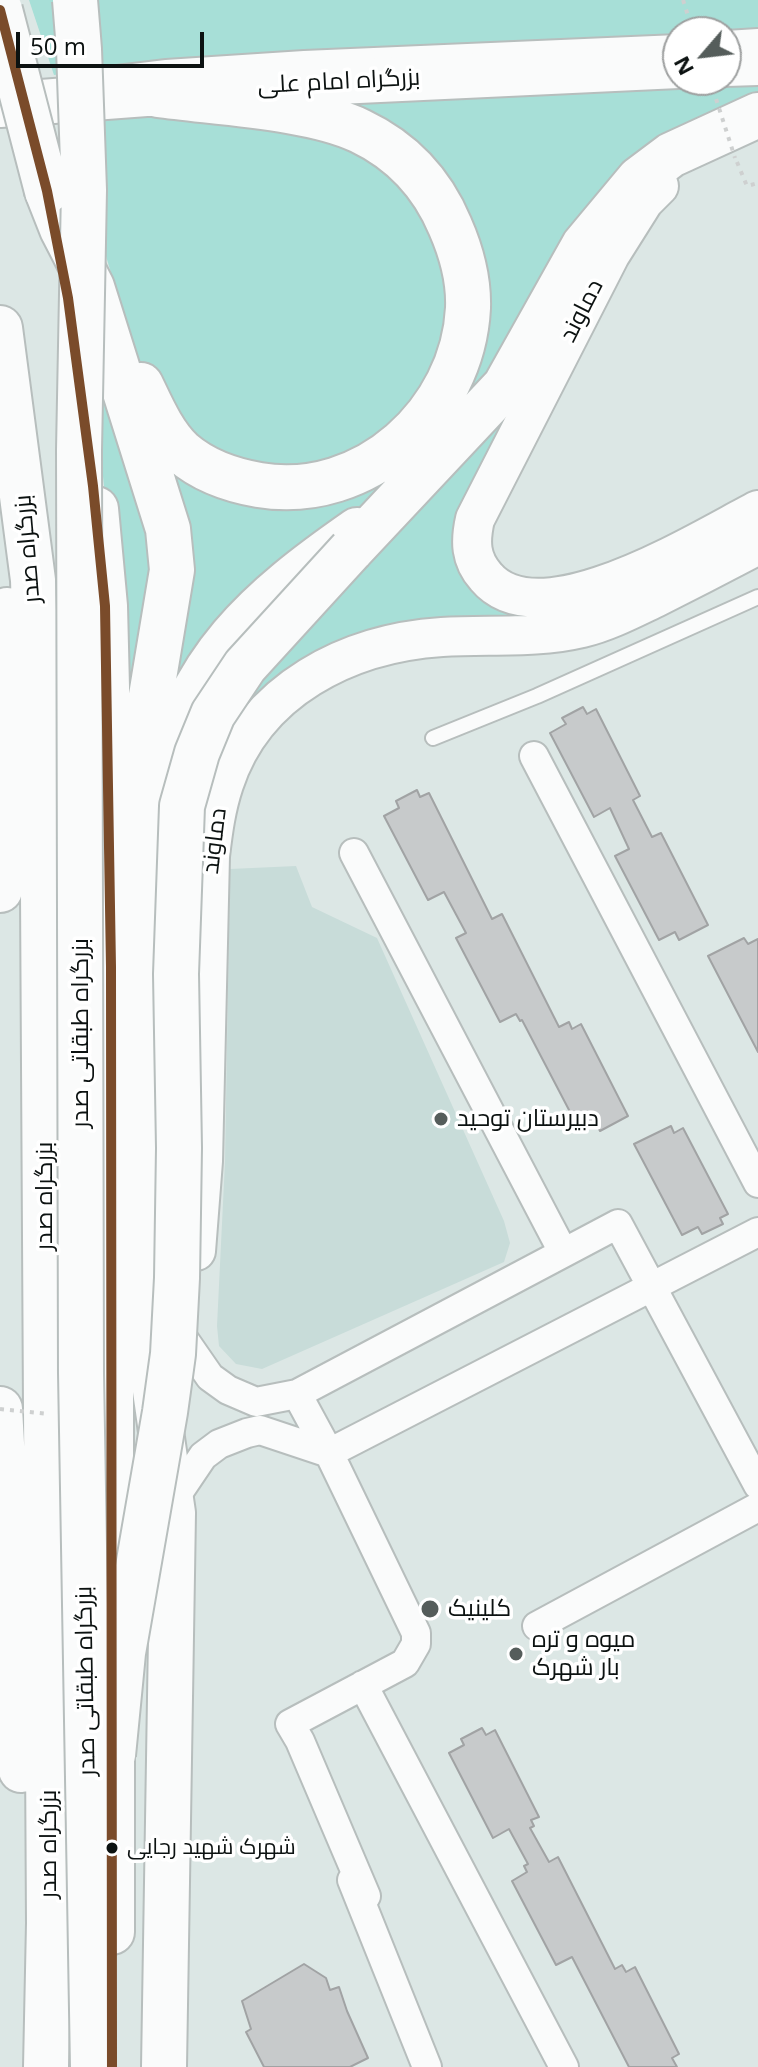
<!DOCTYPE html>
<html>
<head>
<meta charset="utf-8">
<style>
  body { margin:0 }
  #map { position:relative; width:758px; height:2067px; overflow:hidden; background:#dce7e5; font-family:"Open Sans",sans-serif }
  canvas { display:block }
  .north { position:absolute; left:662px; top:16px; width:80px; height:80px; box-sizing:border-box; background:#fff; border:2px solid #9ea0a0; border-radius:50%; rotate:242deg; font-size:22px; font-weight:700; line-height:32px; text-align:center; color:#0c1211 }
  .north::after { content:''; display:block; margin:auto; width:28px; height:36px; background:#555d5b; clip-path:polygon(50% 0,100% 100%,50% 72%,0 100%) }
  .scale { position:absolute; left:16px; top:32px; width:188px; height:36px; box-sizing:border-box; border:4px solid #0c1211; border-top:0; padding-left:10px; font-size:24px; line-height:28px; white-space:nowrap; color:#0c1211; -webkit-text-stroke:6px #fff; paint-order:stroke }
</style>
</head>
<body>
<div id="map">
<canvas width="758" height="2067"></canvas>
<div class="north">N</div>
<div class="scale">50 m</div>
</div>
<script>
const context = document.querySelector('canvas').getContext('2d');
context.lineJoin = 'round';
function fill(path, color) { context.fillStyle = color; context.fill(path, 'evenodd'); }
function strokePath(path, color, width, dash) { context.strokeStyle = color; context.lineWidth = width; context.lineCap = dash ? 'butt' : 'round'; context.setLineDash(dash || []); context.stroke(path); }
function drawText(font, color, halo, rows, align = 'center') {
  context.font = font + ' "Open Sans",Cairo,sans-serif'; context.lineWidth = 7; context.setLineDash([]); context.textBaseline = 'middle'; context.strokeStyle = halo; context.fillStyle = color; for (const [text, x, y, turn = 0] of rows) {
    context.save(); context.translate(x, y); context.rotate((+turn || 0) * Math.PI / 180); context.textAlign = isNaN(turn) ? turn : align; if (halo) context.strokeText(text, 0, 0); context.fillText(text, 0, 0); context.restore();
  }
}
const built = new Path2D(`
  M296,866L312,907L377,938L504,1221L510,1243L504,1262L262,1369L236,1364L219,1346L217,1326L225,1162L230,869Z`);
const green = new Path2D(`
  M29,0H54L61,74L54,75Z
  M88,0H758V28L678,32V35L645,37L94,70Z
  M758,80V105L699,122L518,334L443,438L156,709L148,416L228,489L413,449L470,245L316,105Z
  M149,112L359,143L436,215L453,344L400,432L291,478L200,450L152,389L135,354L95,219L97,115Z
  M94,321L160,534L127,785L115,586L93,385Z
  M540,344L454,538C452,554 457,565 464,579L625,601L293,675L191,853L214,738Z`);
const building = new Path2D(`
  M583,707L587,714L596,709L640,796L633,800L652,837L661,833L708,925L679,940L675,932L659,940L615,856L629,849L610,808L594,817L550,733L566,724L562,718Z
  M417,790L420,797L429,793L492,919L502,914L559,1027L569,1022L572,1029L581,1024L628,1116L600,1131L596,1123L580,1131L522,1020L520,1021L516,1014L500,1022L456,938L466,933L444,892L428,900L384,816L399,808L396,801Z
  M744,938L748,944L758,939V1052L708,956Z
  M671,1126L674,1133L683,1128L728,1214L720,1218L723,1224L702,1234L698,1227L682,1235L634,1144Z
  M482,1728L486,1735L495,1730L539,1817L531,1820L534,1826L530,1828L549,1862L558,1857L615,1969L622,1965L626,1972L635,1967L679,2054L672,2058L677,2067H629L572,1957L556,1965L512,1881L527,1872L524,1866L528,1864L509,1829L493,1838L449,1753L464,1745L461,1739Z
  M304,1964L326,1978L330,1990L339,1987L347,2011L368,2058L350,2067H264L246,2032L251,2029L242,2001Z`);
const path = new Path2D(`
  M683,0L692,28
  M737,162L747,186L758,183`);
const lane = new Path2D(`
  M726,38L758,36
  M84,77L166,67L304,58L678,42
  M433,738L537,696L758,597`);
const street = new Path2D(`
  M534,756L758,1183
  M354,853L563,1252
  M174,1325L210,1377L228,1390L256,1402L297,1394L618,1224L758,1485
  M297,1394L329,1453L416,1633V1644L405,1663L290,1724L300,1741L366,1896
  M174,1499L203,1456L219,1444L247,1433L260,1430L329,1453L758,1232
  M537,1626L758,1507
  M363,1685L564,2067
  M352,1880L427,2067`);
const secondary = new Path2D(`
  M659,186L644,201L610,255L475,519C470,541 470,559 486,577C540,641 701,539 758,510
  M196,1251L203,1161L210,856C213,831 216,808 224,784C255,689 349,643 442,637C489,634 535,639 582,628C607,622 632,609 655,598C689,581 724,563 758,545`);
const highway = new Path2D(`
  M726,64L758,63
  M0,105L252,86L678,66
  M47,191L62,229L92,287L168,529L172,570L149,708L140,785L151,1181L152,1370L173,1513L164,2067
  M0,328L33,580L43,893L49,1923L46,2067
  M141,385C152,408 163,434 182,452C204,471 230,480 259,485C365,503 463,413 468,308C469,280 461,251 450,226C432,183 402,151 360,131C310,107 216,103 158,95
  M96,509L105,606L111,850V1652
  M351,550L505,386L584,245L639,179L671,155L758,115
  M161,784C187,660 258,599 357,530
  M0,890L7,610
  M0,1409L21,1770
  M112,1932V1717`);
const pathBridge = new Path2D(`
  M710,80L735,158
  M0,1409L49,1414`);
const highwayBridge = new Path2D(`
  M75,0L79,49L84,190L79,450L81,1373L93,2067
  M0,10L47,191
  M113,1755L123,1653L165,1412L173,1354L177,1278L179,1148L176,974L182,806L197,753L213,714L245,666L351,550`);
const bus1 = new Path2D(`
  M0,10L47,191L68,298L93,486L105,606L111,967L112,2067`);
const markers = [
  [441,1119,8,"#555d5b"],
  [430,1609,10,"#555d5b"],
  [516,1654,8,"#555d5b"],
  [112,1848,7,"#0c1211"]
];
const busNames = [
  ["شهرک شهید رجایی",127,1848]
];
const streetNames = [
  ["بزرگراه امام علی",339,82,-3],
  ["دماوند",582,311,-63],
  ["بزرگراه صدر",28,549,-95],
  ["دماوند",215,841,-83],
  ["بزرگراه طبقاتی صدر",81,1033,-90],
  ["بزرگراه صدر",45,1196,-90],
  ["بزرگراه طبقاتی صدر",86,1681,-91],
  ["بزرگراه صدر",49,1844,-90]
];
const poiNames = [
  ["دبیرستان توحید",457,1119],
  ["کلینیک",448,1609],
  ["میوه و تره",532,1640],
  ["بار شهرک",532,1668]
];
fill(built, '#c8dcd9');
fill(green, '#a7dfd7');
fill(building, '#c7cacb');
strokePath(building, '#a1a3a4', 2);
strokePath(lane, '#b7bebd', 18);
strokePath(street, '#b7bebd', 32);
strokePath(secondary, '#b7bebd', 42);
strokePath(highway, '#b7bebd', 48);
strokePath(path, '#ced0d0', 4, [4, 6]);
strokePath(lane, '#fafbfb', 14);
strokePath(street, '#fafbfb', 28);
strokePath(secondary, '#fafbfb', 38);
strokePath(highway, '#fafbfb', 44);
strokePath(highwayBridge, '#b7bebd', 48, []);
strokePath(pathBridge, '#ced0d0', 4, [4, 6]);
strokePath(highwayBridge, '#fafbfb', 44);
strokePath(bus1, '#7a4b2a', 10);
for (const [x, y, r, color] of markers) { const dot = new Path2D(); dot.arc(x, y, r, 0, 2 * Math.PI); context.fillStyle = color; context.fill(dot); strokePath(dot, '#fff', 3); }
drawText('22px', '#0c1211', '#fff', busNames, 'left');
drawText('24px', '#0c1211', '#fff', streetNames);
drawText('24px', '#0c1211', '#fff', poiNames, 'left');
</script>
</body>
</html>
